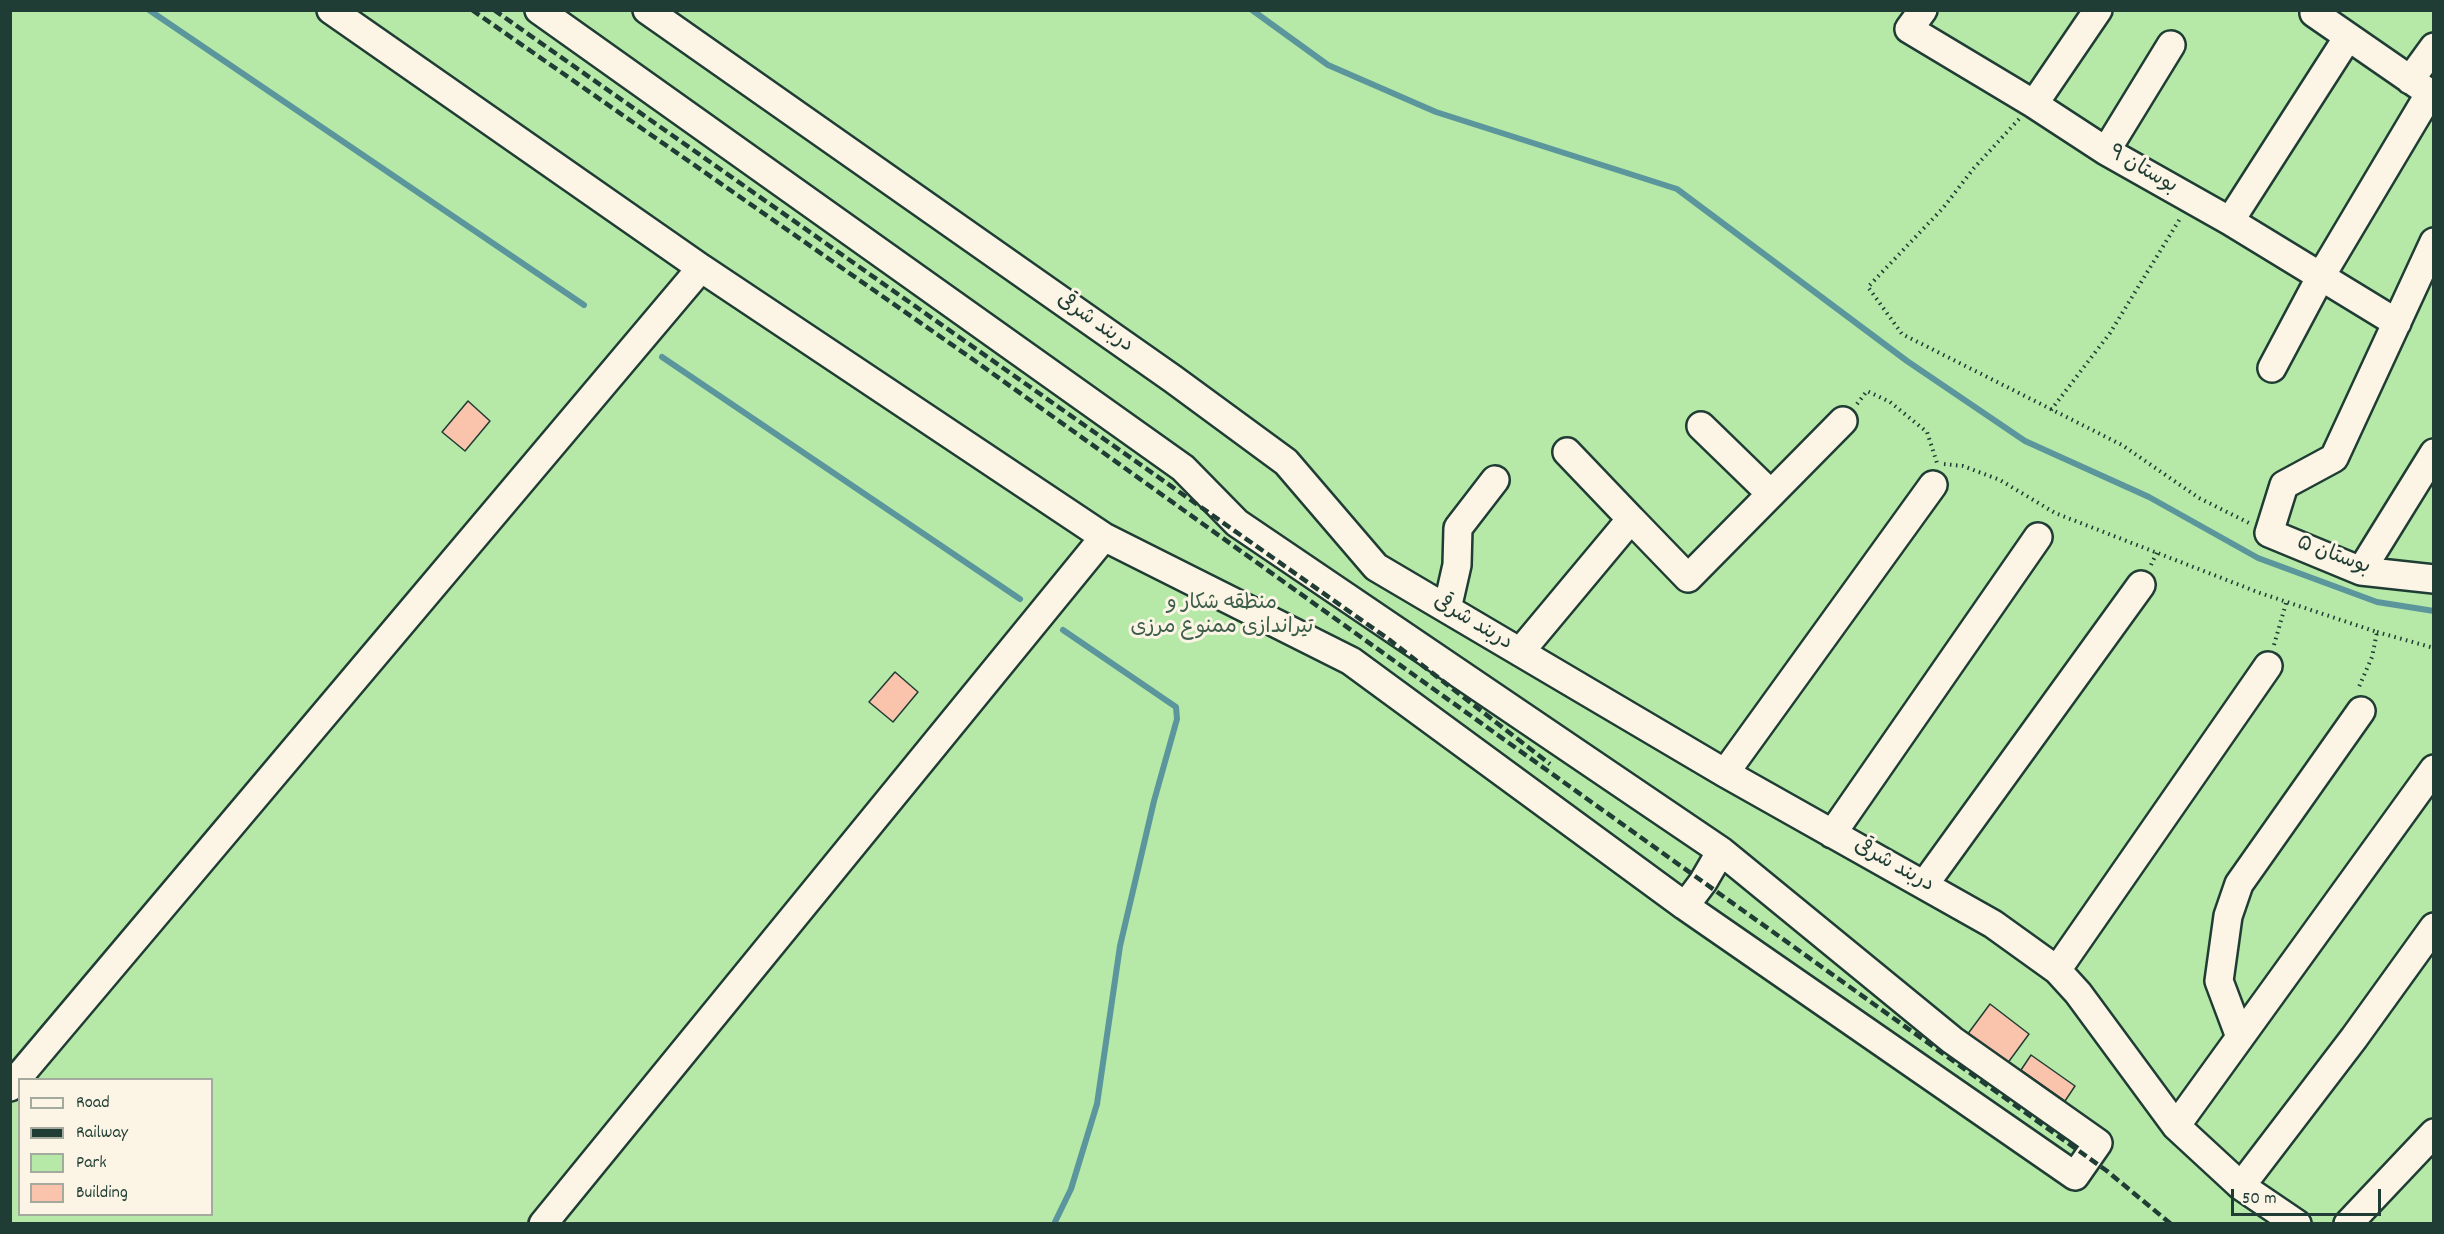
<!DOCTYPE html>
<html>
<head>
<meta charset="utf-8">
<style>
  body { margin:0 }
  #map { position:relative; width:2444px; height:1234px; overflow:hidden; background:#fcebda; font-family:Dekko,sans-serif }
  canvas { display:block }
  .frame { position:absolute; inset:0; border:12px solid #1f3d34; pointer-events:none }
  .legend { position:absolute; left:18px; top:1078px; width:195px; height:138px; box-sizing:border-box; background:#fcf5e5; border:2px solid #a4ab9e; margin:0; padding:8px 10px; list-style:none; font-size:18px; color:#1f3d34 }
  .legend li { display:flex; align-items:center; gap:12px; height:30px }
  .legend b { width:30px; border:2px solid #a4ab9e }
  .scale { position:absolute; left:2231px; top:1189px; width:150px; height:27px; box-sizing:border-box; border:3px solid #1f3d34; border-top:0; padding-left:8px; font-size:18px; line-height:21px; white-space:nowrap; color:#1f3d34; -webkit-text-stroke:4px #fcf5e5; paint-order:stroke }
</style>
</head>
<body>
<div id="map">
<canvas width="2444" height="1234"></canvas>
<div class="frame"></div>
<ul class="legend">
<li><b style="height:8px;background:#fcf5e5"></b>Road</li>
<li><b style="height:8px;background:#1f3d34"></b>Railway</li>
<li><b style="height:16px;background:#b6e8a8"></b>Park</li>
<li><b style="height:16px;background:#fac4ac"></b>Building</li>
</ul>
<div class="scale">50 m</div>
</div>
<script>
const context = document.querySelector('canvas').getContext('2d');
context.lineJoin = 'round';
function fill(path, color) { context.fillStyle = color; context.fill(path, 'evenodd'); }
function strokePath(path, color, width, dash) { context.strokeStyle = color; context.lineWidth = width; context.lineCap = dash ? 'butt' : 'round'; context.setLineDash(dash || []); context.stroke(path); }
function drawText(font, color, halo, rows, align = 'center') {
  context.font = font + ' Dekko,"Playpen Sans Arabic",sans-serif'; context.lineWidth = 6; context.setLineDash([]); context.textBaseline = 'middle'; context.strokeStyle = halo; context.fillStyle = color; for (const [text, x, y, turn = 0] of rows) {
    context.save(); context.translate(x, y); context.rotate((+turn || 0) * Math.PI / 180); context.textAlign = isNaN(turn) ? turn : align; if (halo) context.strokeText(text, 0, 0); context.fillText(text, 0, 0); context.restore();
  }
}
const green = new Path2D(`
  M10,11H2433V1223H11ZM20,1080H212V1214H20Z`);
const stream = new Path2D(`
  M149,10L584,305
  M1252,10L1328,65L1436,112L1677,189L1907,361L2025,441L2149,497L2258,558L2377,602L2434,611
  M662,357L1020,599
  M1054,1224L1071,1189L1097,1104L1120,946L1154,801L1177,719L1176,707L1063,630`);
const building = new Path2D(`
  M468,401L490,421L465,451L442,432Z
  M895,672L918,692L893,722L869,702Z
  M1990,1004L2029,1034L2007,1064L1967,1035Z
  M2031,1055L2075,1086L2065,1101L2021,1070Z`);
const path = new Path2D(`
  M2019,119L1974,168L1943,208L1868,287L1902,334L2122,445L2199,498L2249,523
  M1857,404L1867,391L1890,402L1927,432L1937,463
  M2051,410L2110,333L2181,217
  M1944,464L1963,466L2000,480L2055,513L2260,593L2377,632L2372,657L2358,689
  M2151,565L2157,552
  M2377,632L2434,648
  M2274,645L2286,603`);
const minor = new Path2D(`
  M539,10L1183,468L1237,523L1721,851L1952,1040L2098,1143L2075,1176L1685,906L1351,661L1104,537
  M647,10L1173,379L1286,462L1376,567L1725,773L1993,924L2057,970L2078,993L2176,1126L2241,1186L2297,1224
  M1923,10L1909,29L2034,104L2106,151L2230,221L2397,323
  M2316,10L2314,13L2434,96
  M2410,80L2434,47
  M2034,104L2098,10
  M2106,151L2171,45
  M2230,221L2348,37
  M2434,242L2334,458L2284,485L2269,533L2361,571L2434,579
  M2272,368L2321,276L2430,93
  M1701,426L1771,494
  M1567,452L1631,519
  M2361,571L2434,453
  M1447,609L1457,565L1458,528L1495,480
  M1520,652L1631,519L1688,578L1843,421
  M1725,773L1933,485
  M1832,834L2038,537
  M1924,885L2141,585
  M1685,906L1703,882L1721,851
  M2057,970L2268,666
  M2240,1037L2219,981L2228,916L2239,884L2361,711
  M10,1087L701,268L331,10
  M2176,1126L2434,769
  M2241,1186L2354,1038L2434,927
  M543,1224L1104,537L701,268
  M2348,1224L2434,1133`);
const rail = new Path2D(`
  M472,10L971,358L2107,1171L2171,1224
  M494,10L1387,638L1550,764`);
const streetNames = [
  ["بوستان ۹",2142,171,30],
  ["دربند شرقی",1094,324,35],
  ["بوستان ۵",2333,557,20],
  ["دربند شرقی",1472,624,31],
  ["دربند شرقی",1893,867,29]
];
const parkNames = [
  ["منطقه شکار و",1222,605],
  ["تیراندازی ممنوع مرزی",1222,629]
];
fill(green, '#b6e8a8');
strokePath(stream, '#5c969d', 6);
fill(building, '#fac4ac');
strokePath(building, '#1f3d34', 1.5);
strokePath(minor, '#1f3d34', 32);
strokePath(path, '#1f3d34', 4, [1.5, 4.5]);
strokePath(minor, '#fcf5e5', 27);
strokePath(rail, '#1f3d34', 4.5, [9, 4.5]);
drawText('21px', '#1f3d34', '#fcf5e5', streetNames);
drawText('21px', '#3d5f4b', '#fcf5e5', parkNames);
</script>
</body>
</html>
